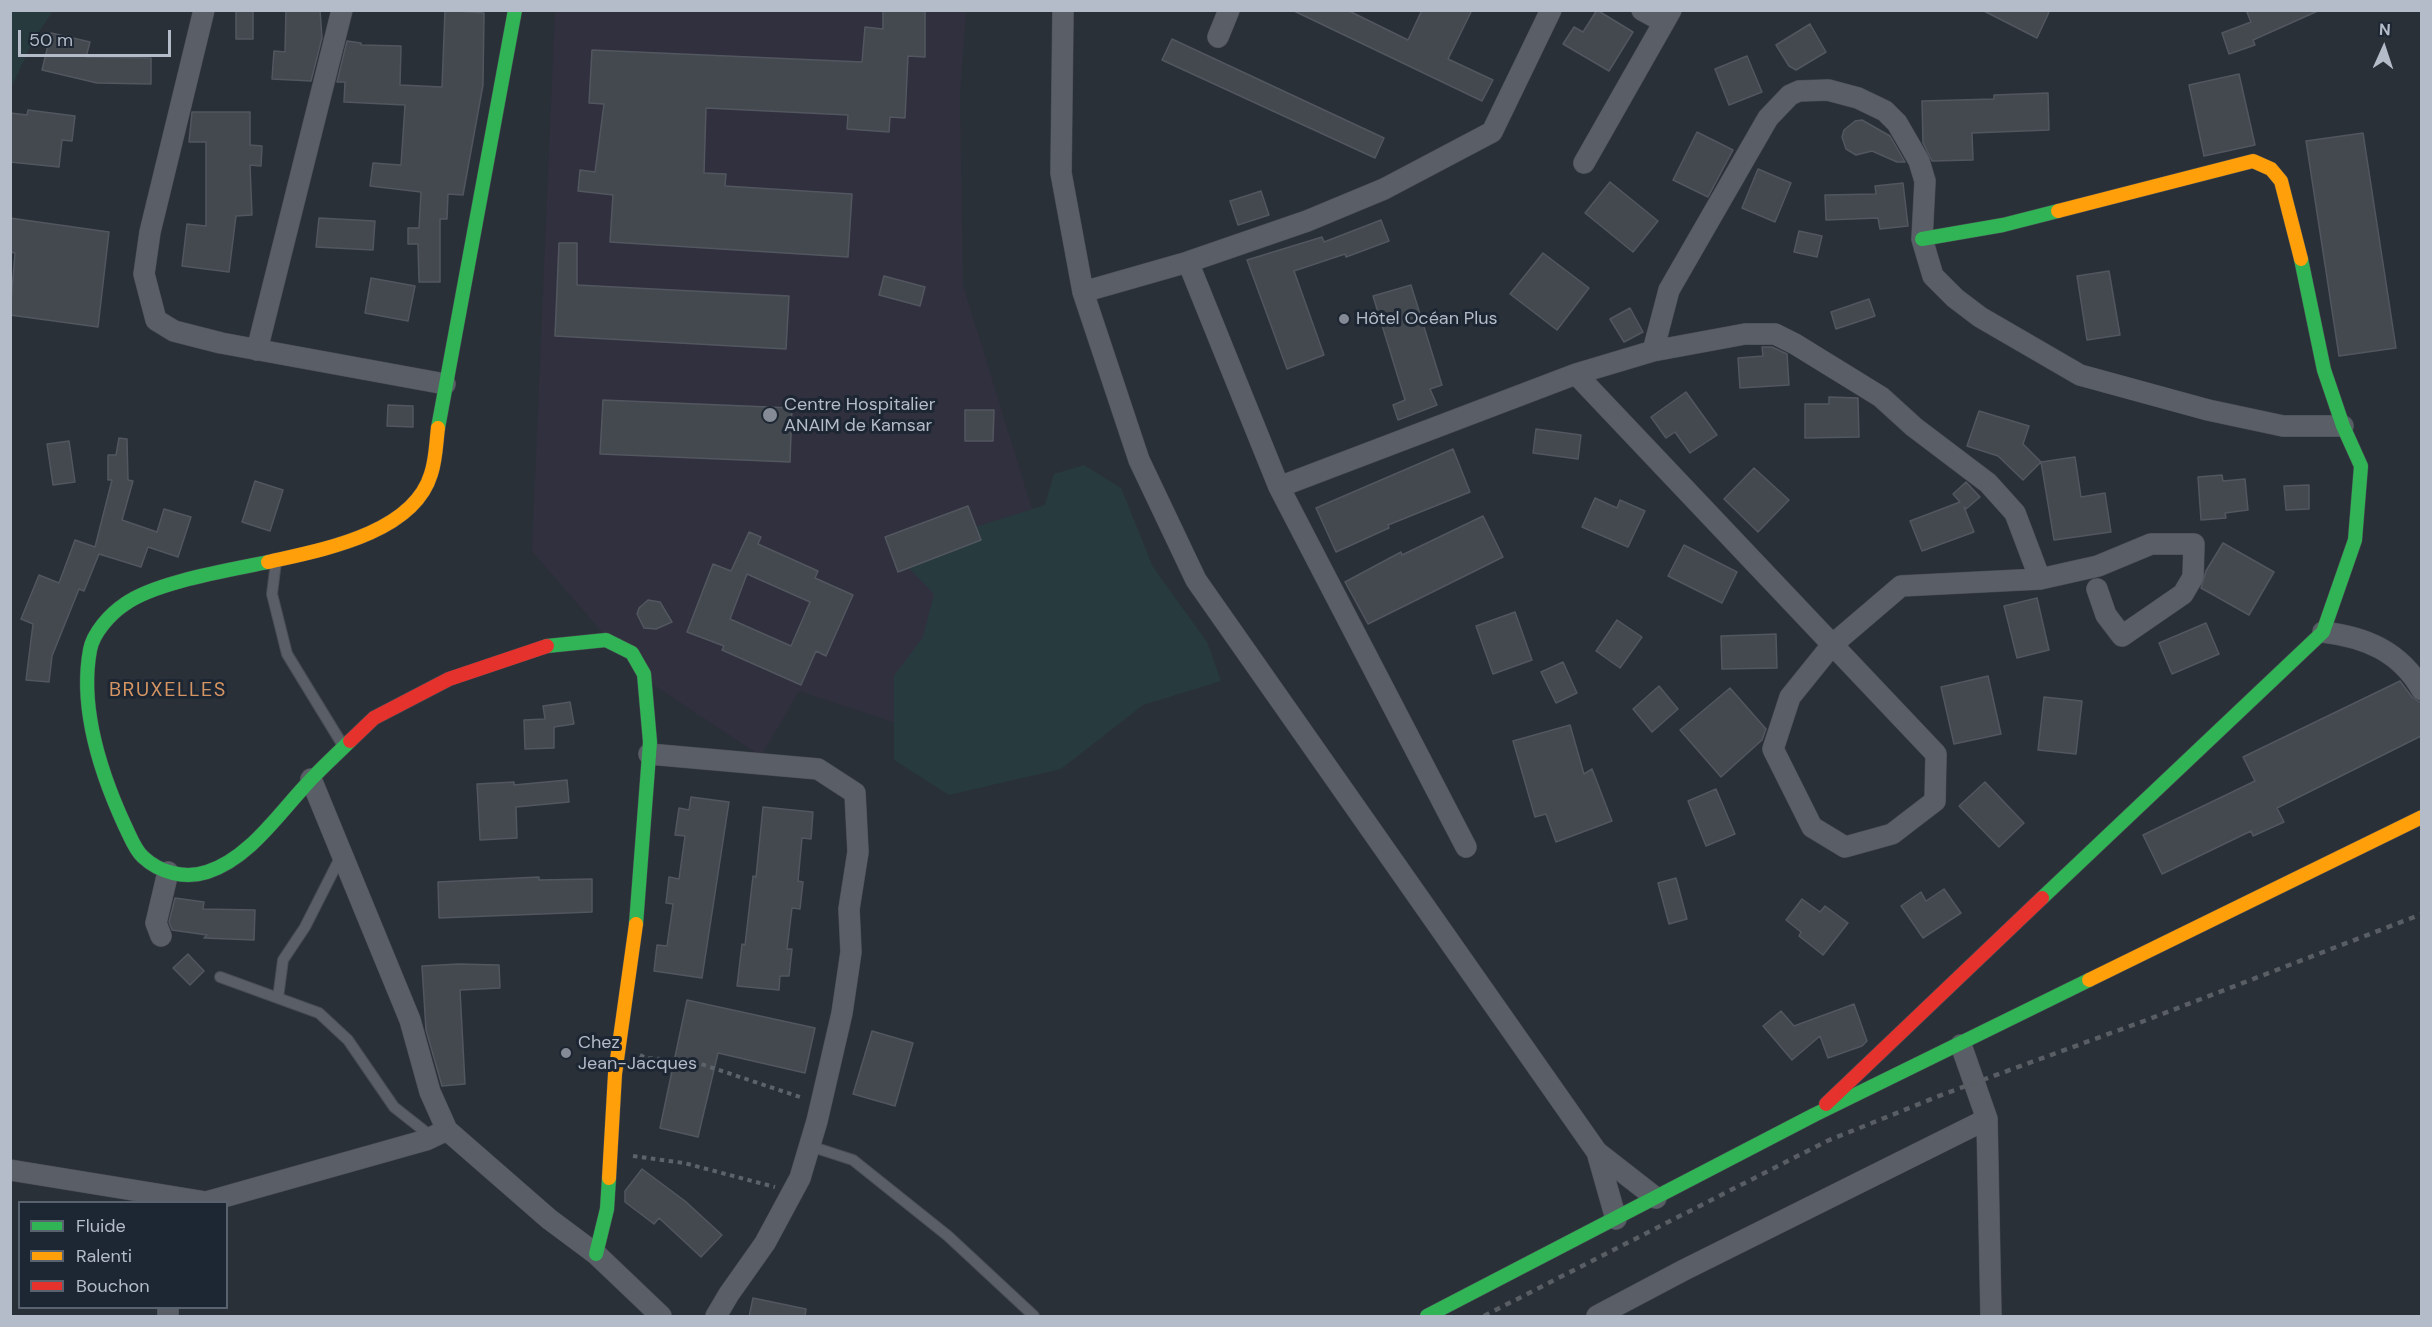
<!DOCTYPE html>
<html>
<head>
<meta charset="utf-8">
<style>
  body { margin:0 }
  #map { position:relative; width:2432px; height:1327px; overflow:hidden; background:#2a3038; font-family:"DM Sans",sans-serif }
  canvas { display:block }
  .frame { position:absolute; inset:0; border:12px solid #b4bcc9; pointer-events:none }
  .legend { position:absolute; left:18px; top:1201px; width:210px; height:108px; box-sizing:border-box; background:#1d2633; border:2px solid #59626f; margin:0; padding:8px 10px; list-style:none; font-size:18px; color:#b4bcc9 }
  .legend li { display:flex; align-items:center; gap:12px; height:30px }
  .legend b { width:30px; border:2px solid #59626f }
  .north { position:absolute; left:2354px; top:18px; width:60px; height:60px; -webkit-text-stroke:4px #1d2633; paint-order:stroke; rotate:3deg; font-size:16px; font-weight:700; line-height:24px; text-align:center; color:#b4bcc9 }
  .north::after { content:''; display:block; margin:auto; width:21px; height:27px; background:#b4bcc9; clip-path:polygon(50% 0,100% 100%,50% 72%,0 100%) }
  .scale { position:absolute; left:18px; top:30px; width:153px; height:27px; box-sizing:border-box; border:3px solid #b4bcc9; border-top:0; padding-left:8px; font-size:18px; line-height:21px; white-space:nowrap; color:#b4bcc9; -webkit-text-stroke:4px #1d2633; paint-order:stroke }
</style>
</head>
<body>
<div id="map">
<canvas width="2432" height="1327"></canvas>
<div class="frame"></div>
<ul class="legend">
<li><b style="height:8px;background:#30b455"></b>Fluide</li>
<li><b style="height:8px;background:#ff9f0a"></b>Ralenti</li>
<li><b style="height:8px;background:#e5322d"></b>Bouchon</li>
</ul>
<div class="north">N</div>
<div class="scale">50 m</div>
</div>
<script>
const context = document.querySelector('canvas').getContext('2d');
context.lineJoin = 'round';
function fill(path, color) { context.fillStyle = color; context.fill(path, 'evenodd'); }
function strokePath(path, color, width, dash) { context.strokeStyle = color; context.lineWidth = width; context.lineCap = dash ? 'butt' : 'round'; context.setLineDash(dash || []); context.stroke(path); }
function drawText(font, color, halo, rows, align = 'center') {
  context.font = font + ' "DM Sans",sans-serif'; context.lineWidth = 6; context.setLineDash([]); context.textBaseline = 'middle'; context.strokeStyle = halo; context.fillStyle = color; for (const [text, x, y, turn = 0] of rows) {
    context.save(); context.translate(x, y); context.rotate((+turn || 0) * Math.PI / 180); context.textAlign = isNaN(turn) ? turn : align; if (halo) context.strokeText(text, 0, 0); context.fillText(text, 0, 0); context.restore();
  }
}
const medical = new Path2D(`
  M555,11H966L960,95L963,285L1043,545L929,734L799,691L761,756L640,676L532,551Z`);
const green = new Path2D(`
  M11,10L53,11L34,39L11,88Z
  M1084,465L1121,488L1153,567L1207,642L1221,681L1143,705L1061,769L949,795L894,760V676L923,637L934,594L907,566L915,546L1045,505L1054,474Z`);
const building = new Path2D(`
  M236,10H253V39H236Z
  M286,10H320L322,38L311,81L272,79L274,51L285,52Z
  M445,10L484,13L483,85L463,195L448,194L447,219H440V282H419L418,244H408V228H419L421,192L370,186L373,163L401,165L405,105L344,102L345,82H337L347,41L361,43V45L401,46L400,85L442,87Z
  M883,10H925V57L908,56L905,118L890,117L889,132L847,129L848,115L706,108L704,173L726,174L725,186L852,194L848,257L610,242L613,195L578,191L580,170L595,172L604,104L589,103L592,50L862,62L865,27L883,29Z
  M1292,10H1347L1408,40L1422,10H1472L1448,59L1493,80L1482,101Z
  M1597,10L1633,32L1609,71L1563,44L1574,27L1583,32Z
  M1982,10H2050L2037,38Z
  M2246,10H2320L2253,40L2255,45L2229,54L2222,33L2251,22Z
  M1810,24L1826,52L1796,70L1789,66L1776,45Z
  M51,33L90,42L86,57L151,58V84L97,83L42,70Z
  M1172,39L1384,138L1375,158L1162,60Z
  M1747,56L1762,92L1729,105L1715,69Z
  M2239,74L2255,145L2204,156L2189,85Z
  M2048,93L2049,130L1972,133L1973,160L1932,161L1923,143L1922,101L1994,99V95Z
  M28,110L75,116L72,141L62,140L59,167L10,162V113L27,115Z
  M192,112H250V145L262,146L261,166L250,165L252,215L236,216L229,272L182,266L187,224L206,226V142H189Z
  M1862,120L1890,136L1905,162H1897L1872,151L1856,155L1846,149L1842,137L1844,130L1855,121Z
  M1697,132L1733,150L1708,197L1673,180Z
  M2363,133L2396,348L2339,356L2306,141Z
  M1758,169L1791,183L1775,222L1742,208Z
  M1610,182L1658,221L1633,252L1585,213Z
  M1903,183L1908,226L1880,229L1878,218L1826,220L1825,195L1876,194L1875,186Z
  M1261,191L1269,215L1238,225L1230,201Z
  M10,218L109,232L98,327L10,315L15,253L10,252Z
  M319,218L375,221L373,250L316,247Z
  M1381,220L1389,241L1346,257L1345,254L1294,271L1324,355L1287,369L1247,260L1322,237L1324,242Z
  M1799,231L1822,236L1817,257L1794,252Z
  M559,243H577V285L789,296L786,349L555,336Z
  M1543,253L1589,288L1557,330L1510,294Z
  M2109,271L2120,335L2087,340L2077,276Z
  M884,276L925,287L920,306L879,295Z
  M371,278L415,286L408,321L365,313Z
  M1411,285L1442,385L1430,389L1437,405L1398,420L1393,405L1405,400L1373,296Z
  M1869,299L1875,316L1836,329L1831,312Z
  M1630,308L1643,332L1624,342L1610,319Z
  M1762,347H1772L1787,354L1789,385L1740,388L1738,358L1763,356Z
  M1686,392L1717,435L1690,453L1675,432L1666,438L1651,417Z
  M1829,397L1858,398L1859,437L1805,438V404H1829Z
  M603,400L792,408L790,462L600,454Z
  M388,405L413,406V427L387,426Z
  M965,410H994L993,441H965Z
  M1979,411L2029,426L2023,444L2041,462L2023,480L1998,456L1967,446Z
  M1536,429L1581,435L1578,459L1533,453Z
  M119,438L127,439L128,480L133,481L122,520L157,532L164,509L191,517L178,557L148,547L141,567L99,554L84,591L79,589L52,656L49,682L26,680L33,624L21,619L39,575L59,583L75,540L95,547L112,480H108V455H116Z
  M69,441L75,482L53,485L47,444Z
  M1453,449L1470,492L1388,525L1389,528L1336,552L1316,508Z
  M2075,457L2081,497L2105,493L2111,532L2054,540L2041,462Z
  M1754,468L1789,500L1758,532L1724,499Z
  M2222,475L2223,481L2245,479L2248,510L2225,513L2226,518L2201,520L2198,477Z
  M255,481L283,490L270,531L242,522Z
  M1966,482L1980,497L1966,509L1964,507L1974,532L1922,551L1910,521L1960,502L1953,494Z
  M2309,485V509L2286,510L2284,486Z
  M1595,498L1617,508L1620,500L1645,511L1628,547L1582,527Z
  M968,506L981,540L898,572L885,537Z
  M1483,516L1503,557L1368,624L1345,582L1401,552L1402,555Z
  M749,532L761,537L758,544L818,571L815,578L853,595L826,656L816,651L801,685L722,650L724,646L687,632L713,564L731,571ZM747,574L810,602L791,646L730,619Z
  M2223,543L2274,572L2249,615L2201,588L2206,571Z
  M1684,545L1737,572L1722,603L1668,576Z
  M2037,598L2049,650L2017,658L2004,606Z
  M648,600L660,602L672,622L656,629L644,628L637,614L639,608Z
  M1515,612L1532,660L1493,674L1476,626Z
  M1617,620L1642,637L1620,668L1596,651Z
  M2206,623L2219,654L2172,674L2159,643Z
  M1776,634L1777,668L1722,669L1721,636Z
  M1563,662L1577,693L1556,703L1541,672Z
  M1988,676L2001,734L1954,744L1941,687Z
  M2400,681L2412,697L2421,703V736L2277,808L2284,822L2253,836L2251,831L2162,874L2143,835L2255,781L2243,757Z
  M1659,686L1678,709L1652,732L1633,709Z
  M1730,688L1766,729L1762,740L1721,777L1680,730Z
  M2044,697L2082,701L2076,754L2038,750Z
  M570,702L574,724L554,727V748L525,749L524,720L545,719L543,706Z
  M1570,725L1584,774L1592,769L1612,821L1556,842L1546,814L1535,817L1513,741Z
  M567,780L569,802L516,807L517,838L480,840L477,784L514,782V785Z
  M1985,782L2024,823L1999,847L1959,806Z
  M1716,789L1735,834L1706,846L1688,801Z
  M691,797L729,802L702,978L654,971L657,945L667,946L673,904L666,903L669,877L679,879L685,836L675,835L679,808L689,810Z
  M763,807L813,812L811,839L802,838L798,881L803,882L800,909L792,908L787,949H792L789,976H780L779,990L737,986L742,944L745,945L753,876L756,877Z
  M539,877V880L592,879V912L439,918L438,882Z
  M1676,878L1687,919L1669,924L1658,883Z
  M1944,889L1961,913L1923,938L1901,906L1921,892L1926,901Z
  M175,898L204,902L203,909L255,910L254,940L204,938L207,935L172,930L169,922Z
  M1802,899L1820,912L1825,906L1848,923L1823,955L1799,936L1801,932L1786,920Z
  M188,954L204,971L190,985L173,968Z
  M458,964L499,965L500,988L460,990L465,1084L442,1086L426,1030L422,966Z
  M687,1000L815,1028L805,1073L718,1053L698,1137L660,1128Z
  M1854,1004L1867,1041L1862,1046L1828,1058L1820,1036L1792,1060L1763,1026L1781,1011L1794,1026Z
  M872,1031L913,1043L895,1106L853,1094Z
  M642,1169L685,1201L722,1235L701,1257L659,1218L654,1224L625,1202V1191Z
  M753,1298L806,1309L805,1317H749Z`);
const path = new Path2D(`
  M640,1055L646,1058L692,1061L803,1098
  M633,1156L684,1163L775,1187`);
const lane = new Path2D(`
  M276,562L272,594L287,654L342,744
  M220,977L319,1013L348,1040L394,1107L432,1137
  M278,998L283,960L305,927L341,856
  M810,1146L853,1160L948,1236L1034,1316`);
const street = new Path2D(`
  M204,10L150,232L144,274L156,320L174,331L221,343L445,384
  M1063,10L1061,173L1083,292L1139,460L1196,580L1597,1152L1656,1198
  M1642,10L1664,22
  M1218,37L1229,10
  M1584,163L1671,10
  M1188,262L1279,487L1466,847
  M1083,292L1188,262L1307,221L1384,189L1492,132L1551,10
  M257,350L342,10
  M1653,351L1669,290L1768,118L1790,95L1799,91L1828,90L1858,98L1885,111L1897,123L1919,161L1925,181L1922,239L1933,276L1955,298L1980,317L2080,375L2208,410L2283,426H2343
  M1576,374L1936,754L1935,801L1892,834L1845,847L1812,827L1773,749L1790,697L1832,645L1901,586L2040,579L2098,566L2151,544H2194L2193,577L2183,594L2122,636L2106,615L2097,589
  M1279,487L1576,374L1653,351L1745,334H1775L1795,344L1881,397L1914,427L1988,483L2015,513L2040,579
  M2323,632C2365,637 2400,651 2422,690
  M649,754L818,769L855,793L858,852L849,909L851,952L842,1013L817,1121L800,1178L765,1243L729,1294L716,1316
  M311,779L410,1020L430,1092L447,1130L549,1219L596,1254L661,1316
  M161,936L156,923L168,872
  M1961,1045L1987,1119L1991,1316
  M1597,1152L1616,1219
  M10,1170L206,1202
  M206,1202L426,1140L447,1130
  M168,1316V1308
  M1597,1316L1684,1270L1987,1119`);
const fast = new Path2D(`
  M1922,239L2003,225L2058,211
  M438,428L515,10
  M268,562C230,570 155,582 125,604C110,614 93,633 90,650C79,709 101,774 125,826C130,836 135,850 143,857C160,873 185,879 207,872C248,859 277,816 305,786C319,770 335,756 350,741
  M547,646L606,640L632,653L644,674L650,742L636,924
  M2042,898L2323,632L2355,540L2361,466L2343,426L2324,370L2301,259
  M596,1254L607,1209L609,1178
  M1427,1316L1814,1115L2089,980`);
const slow = new Path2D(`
  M2058,211L2253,161L2271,169L2281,181L2301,259
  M268,562C321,550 413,534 431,474C436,459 436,443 438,428
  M2089,980L2422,817
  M609,1178L615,1074L636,924`);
const jam = new Path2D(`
  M350,741L374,718L449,679L547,646
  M1826,1104L2042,898`);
const rail = new Path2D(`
  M1484,1316L1827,1141L1944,1094L2144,1021L2422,914`);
const markers = [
  [1344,319,6,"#848b96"],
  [770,415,8,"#848b96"],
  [566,1053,6,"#848b96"]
];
const poiNames = [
  ["Hôtel Océan Plus",1356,319],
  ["Centre Hospitalier",784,405],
  ["ANAIM de Kamsar",784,426],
  ["Chez",578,1043],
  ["Jean-Jacques",578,1064]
];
const neighbourhoodNames = [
  ["BRUXELLES",168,691]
];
fill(medical, '#31303e');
fill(green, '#273a3e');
fill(building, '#444950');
strokePath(building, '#52575f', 1.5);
strokePath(lane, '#484c53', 12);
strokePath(street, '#484c53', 22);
strokePath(fast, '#484c53', 15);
strokePath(slow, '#484c53', 15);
strokePath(jam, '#484c53', 15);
strokePath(path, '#5d636a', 4, [4.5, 4.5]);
strokePath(lane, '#5a5e66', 10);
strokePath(street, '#5a5e66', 21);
strokePath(fast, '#30b455', 14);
strokePath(slow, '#ff9f0a', 14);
strokePath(jam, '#e5322d', 14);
strokePath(rail, '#595d64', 4.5, [6, 6]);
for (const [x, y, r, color] of markers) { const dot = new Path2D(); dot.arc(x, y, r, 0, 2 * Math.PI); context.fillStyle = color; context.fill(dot); strokePath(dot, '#1d2633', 2); }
drawText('18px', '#b4bcc9', '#1d2633', poiNames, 'left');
context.letterSpacing = '1.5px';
drawText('20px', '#d59563', '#1d2633', neighbourhoodNames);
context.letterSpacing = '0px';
</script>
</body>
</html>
